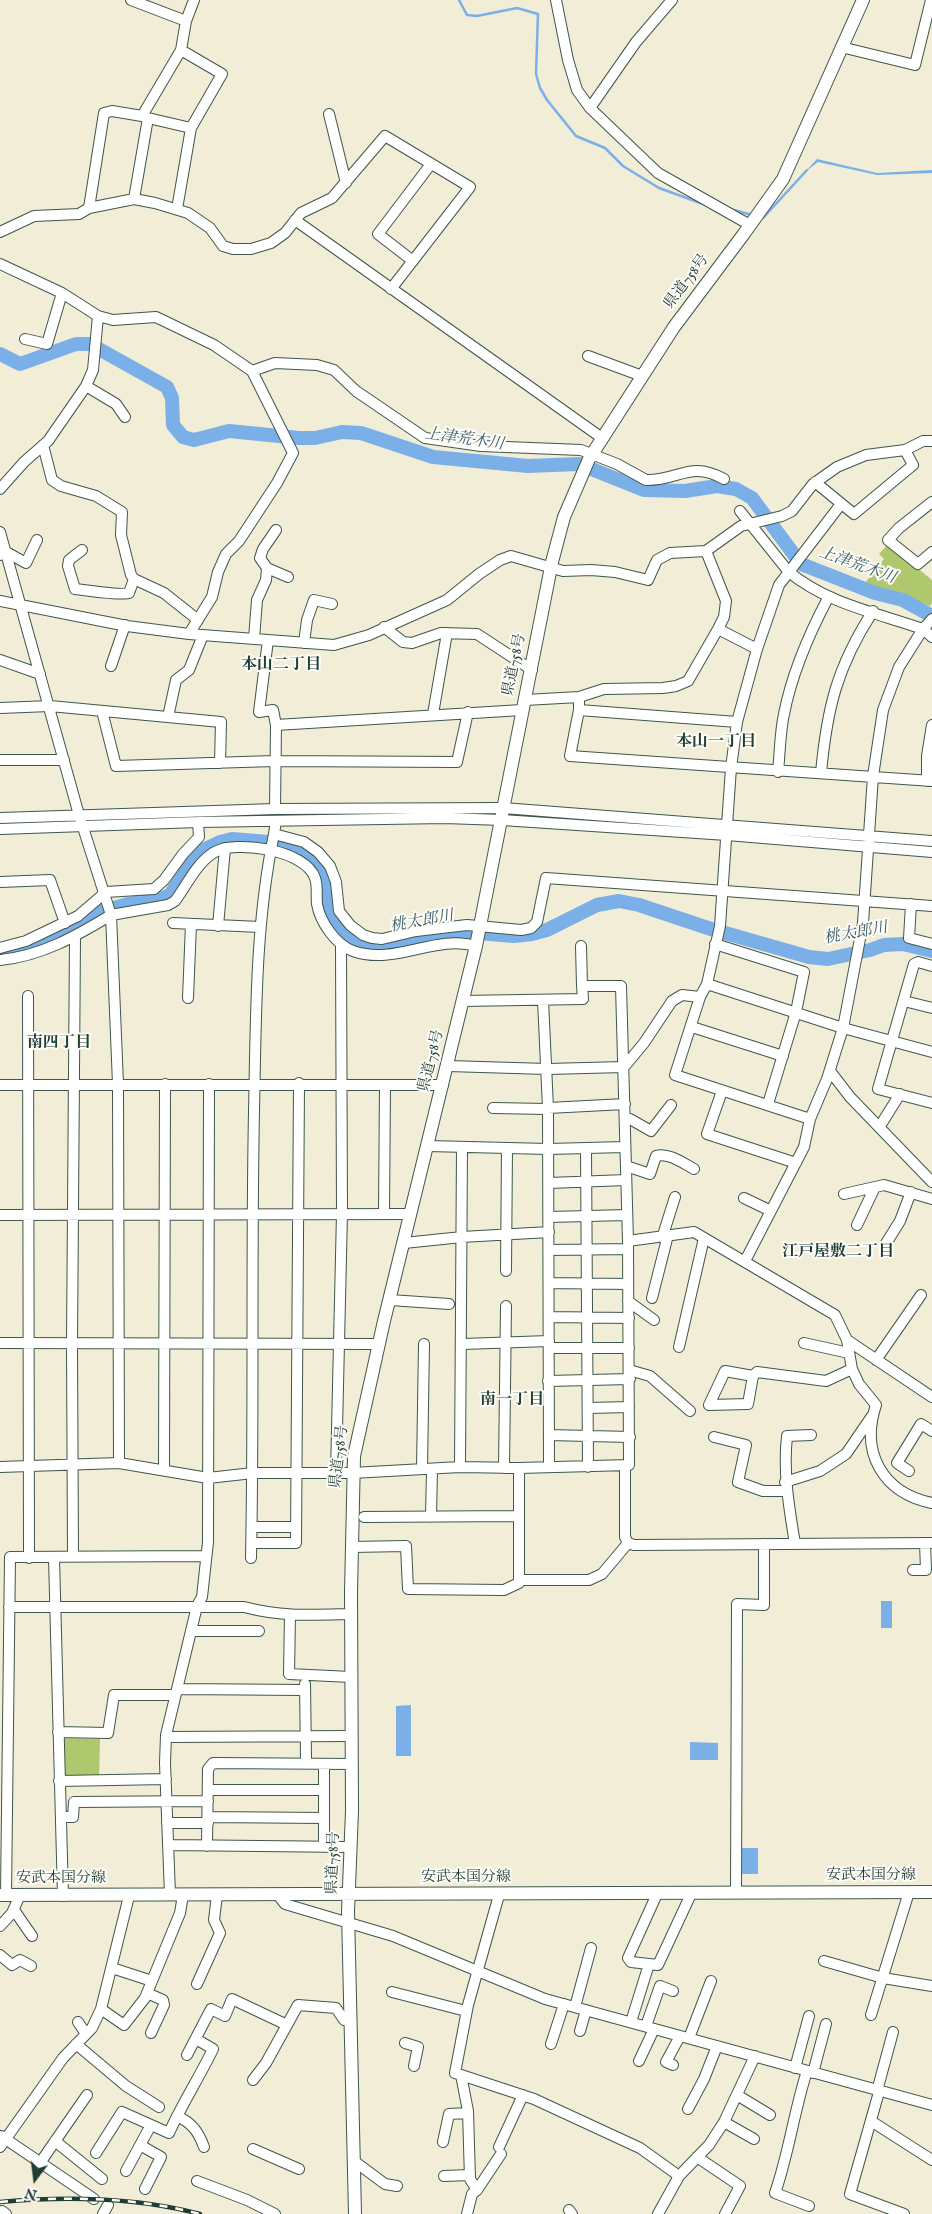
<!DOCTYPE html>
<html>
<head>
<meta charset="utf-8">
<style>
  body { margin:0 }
  #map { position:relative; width:932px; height:2214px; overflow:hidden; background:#f1edd7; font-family:"IM FELL English",serif }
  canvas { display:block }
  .north { position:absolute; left:10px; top:2154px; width:50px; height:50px; -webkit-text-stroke:4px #fdfcf7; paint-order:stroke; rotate:195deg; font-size:14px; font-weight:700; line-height:20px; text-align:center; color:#1f3d34 }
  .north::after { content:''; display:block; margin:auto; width:18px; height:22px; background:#1f3d34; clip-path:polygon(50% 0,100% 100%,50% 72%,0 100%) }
</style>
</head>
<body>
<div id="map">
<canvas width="932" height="2214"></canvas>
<div class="north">N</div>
</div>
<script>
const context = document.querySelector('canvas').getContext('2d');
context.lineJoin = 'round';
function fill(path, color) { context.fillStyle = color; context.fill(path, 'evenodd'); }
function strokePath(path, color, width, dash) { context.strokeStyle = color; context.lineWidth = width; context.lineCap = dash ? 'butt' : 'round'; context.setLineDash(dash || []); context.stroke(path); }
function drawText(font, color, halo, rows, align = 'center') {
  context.font = font + ' "IM FELL English","Noto Serif JP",serif'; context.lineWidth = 4; context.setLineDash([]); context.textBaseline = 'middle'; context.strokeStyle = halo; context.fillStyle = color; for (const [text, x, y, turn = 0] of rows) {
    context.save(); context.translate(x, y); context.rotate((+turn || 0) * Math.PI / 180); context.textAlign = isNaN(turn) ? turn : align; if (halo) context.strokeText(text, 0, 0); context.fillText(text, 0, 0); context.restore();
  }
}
const green = new Path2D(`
  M888,544L932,580V603L930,606L865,583L884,559L879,554Z
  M60,1738L100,1739L99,1778L59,1777Z`);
const water = new Path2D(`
  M817,159L877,173L932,170V173L877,175L818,162L805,172Z
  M881,1601H892V1628H881Z
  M411,1705V1756H396V1706Z
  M690,1742L718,1743V1760H690Z
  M742,1848H758V1874H741Z`);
const stream = new Path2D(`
  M459,0L467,15L477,16L517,8L538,14L536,74L540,88L547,100L576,136L605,148L623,166L659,188L703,204
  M730,209L752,215
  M759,217L763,218L807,170`);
const river = new Path2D(`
  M0,354L20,364L76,344H90L167,387L172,398L173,425L183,437L194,440L229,431L299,438H315L342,432L361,433L433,457L528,466L579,464L644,490L685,491L717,486L736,489L752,498L801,564L875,593L903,600L932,616
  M0,954L32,948L100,912L128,904L157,900L170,895L199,852L220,842L232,839L280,843L309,855L320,866L324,878L330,914L336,926L356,943L375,948L466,932L514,936L532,934L547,930L597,905L619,901L639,905L711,929L809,957L828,959L870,950L884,945L903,944L932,951`);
const minor = new Path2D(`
  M131,0L186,21L194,0
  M556,0L568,60L577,90L590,108L658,173L750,225
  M841,47L915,65L931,0
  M590,108L636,42L672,0
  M329,114L346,183
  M148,118L191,128
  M134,199L148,118L142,116
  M89,208L104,113L112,111L142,116L181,50L186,21
  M177,209L191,128L222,74L181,50
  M295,220L602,438
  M0,232L34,216L79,214L89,208L134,199L155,203L188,213L210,228L223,246L233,249H251L271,243L285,233L301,213L332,198L385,136L470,187L391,289
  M413,261L378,234L431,164
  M0,264L62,293L98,316L113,320L156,317L214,345L252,371L293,453L277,483L239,541L226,554L218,572L212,597L189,634
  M25,339L47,344L62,293
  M588,356L642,376
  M252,371L275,363L317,365L334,370L356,391L425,438L481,446L581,450L617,464L646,480C679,481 689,460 724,479
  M86,386L116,404L125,417
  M43,445L52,480L61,486L96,496L122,512L121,535L131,575L134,579L164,593L198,620
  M815,482L854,514L913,465L905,450
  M0,489L24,462L48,441L86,386L93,370L98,316
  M932,502L899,528L888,540L918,564L932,552
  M740,511L788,571C825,603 877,613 923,629L932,637
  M0,532L79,815L111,915C76,936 42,956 0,960
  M82,550L69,560L68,566L75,589C86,590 122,596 129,593L134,579
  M0,555L8,553L26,563L37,540
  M267,568L260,558L263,549L276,530
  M0,601L127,626L189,634L334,645L369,635L447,600L479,574L500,560L511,556L563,571L591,570L615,572L648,580L657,560L670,553L706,551L741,526L782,516L792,511L813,484L837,467L866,455L905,450L923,441H932
  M384,627L403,642L412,643L441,633L477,634L532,670
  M718,629L757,649
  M254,639L257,600L266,580L267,568L288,577
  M268,640L259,712L273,710L276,725L275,809
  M304,643L307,620L314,600L332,604
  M0,660L40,674
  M111,666L125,625
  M579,697V710L570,756L932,781
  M525,700L579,697L604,689L663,688L676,686L688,681L718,629L724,617L726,601L706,551
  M0,708L50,706L221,722L220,763
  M579,710L737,722
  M102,711L116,766L274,761L457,762L468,712
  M433,714L447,633
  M168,717L176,680L189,670L203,635
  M276,725L522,710
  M0,760H64
  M778,772C780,752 780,732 784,714C792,673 809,634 828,598
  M821,773C827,708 837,667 873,611
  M927,781V756L932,725
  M0,818L275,809L503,808L932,841
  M276,821L274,834L304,842L318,852L330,866L336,882L339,911L350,925L363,935L372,938L382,939L416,931L467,925L521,930L531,928L537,922L546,878L932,906
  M0,829L198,822L445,818L502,820L727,835L932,852
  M0,882L50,880L65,923
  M911,904L909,938L932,944
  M173,923L260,927
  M218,926L225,848
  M715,944L804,972L796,1012L768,1104
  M581,946L582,986
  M0,948L26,941L78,916L106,892L154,889L164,880L183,854L199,837L198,822
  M932,966L918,962L914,964L878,1089L932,1103
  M707,984L843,1028L932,1052
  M28,996L29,1558
  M188,998L191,924
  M543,1000L548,1108L549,1466
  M904,1001L932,1008
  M692,1027L783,1056
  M448,1066L547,1069L624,1067L644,1043L672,1001L682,995L700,997
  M830,1071L850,1097L932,1182
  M0,1085H443
  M722,1091L707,1134L796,1163
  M493,1108L548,1109
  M548,1108L625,1104
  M625,1119H630L651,1131L671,1105
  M810,1119L675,1075L700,997L707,984L720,926L731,768L737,722L757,649L779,585L841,504
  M880,1126L900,1094
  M428,1146L548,1149L625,1147
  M586,1149L588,1467
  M626,1166L650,1174L656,1156C668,1152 683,1163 694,1169
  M549,1183L626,1180
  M844,1194L884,1185L932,1199
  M744,1198L771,1211
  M384,1213L385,1085
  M0,1215L411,1214
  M549,1217L627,1215
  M857,1225L875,1187
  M663,1235L675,1197
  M628,1241L694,1232L835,1315L847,1340L852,1369L859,1384L876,1405C860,1453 883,1493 932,1503
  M404,1243L462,1237L549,1232
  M885,1245L900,1221L911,1192
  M549,1250L628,1249
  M745,1261L804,1147L810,1119L827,1079L843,1028L863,923L873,776L883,710L899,667L923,629L932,619
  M506,1271L507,1148
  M549,1283L628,1284
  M652,1298L668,1235
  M390,1300L449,1304
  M628,1301L654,1320
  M549,1317L629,1318
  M847,1340L932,1397
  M0,1343L379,1344
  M804,1343L849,1353
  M463,1344L549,1341
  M679,1347L704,1238
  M549,1348H629
  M876,1360L921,1295
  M629,1370L650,1376L690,1411
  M548,1381L630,1379
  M709,1405L748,1404L753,1376L757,1372L826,1381L852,1369
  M709,1405L725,1371L753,1376
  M589,1408L629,1407
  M549,1435L630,1437
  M714,1437L746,1445L738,1482L763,1491H787
  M119,1463L118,1084L111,915L168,905L175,901C187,885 196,864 213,853C235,839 306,850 315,878C318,886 316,896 317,904C320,922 336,945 353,951C395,966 435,934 476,946
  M0,1467L119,1463L208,1478L253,1473H352L460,1467L519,1468L629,1465L628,1241L621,986H582L583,999L462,1001
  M460,1467L462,1147
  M625,1467V1537L628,1543L634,1545L932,1543
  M504,1468L506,1306
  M164,1469L165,1084
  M422,1469L424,1344
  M909,1471L897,1463L921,1424L932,1431
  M336,1473L342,1213L341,945
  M785,1482L820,1471L846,1454L872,1416
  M364,1517L519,1516
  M431,1517L432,1469
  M252,1527H296
  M252,1543H296L299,1083
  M795,1544C789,1507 783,1473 787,1436L811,1435
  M351,1547L406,1546L408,1589L504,1590L519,1583V1468
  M73,1556L72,1344L75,937
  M54,1558L63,1896
  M251,1558C254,1409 251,1261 254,1112C256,1020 255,925 274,834
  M913,1570H926L925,1543
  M519,1580H589L602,1574L628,1543
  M9,1607H244C282,1617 311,1615 351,1614
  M290,1615L289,1674L351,1677
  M191,1631H259
  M305,1684L306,1758
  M177,1689L305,1690
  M58,1732L108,1733L114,1695H175
  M166,1737L351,1736
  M59,1781L166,1779
  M208,1790H324
  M61,1817H73L74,1802L208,1801
  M208,1817L324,1818
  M167,1823H208
  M168,1845L351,1847
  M207,1846L208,1769L213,1763L352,1764
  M324,1847V1764
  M736,1893L737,1604L764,1605V1544
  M657,1894L628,1958L631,1962L658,1965L691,1894
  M6,1895L10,1557L206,1556
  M170,1895L165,1763L166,1735L197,1606L202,1597L208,1542L209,1084
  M278,1895L285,1904L393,1936L545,1999L932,2105
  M499,1895L468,2005L455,2073L534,2099L640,2148L679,2176
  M14,1910L32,1936
  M0,1926L12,1913L20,1895
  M0,1955L12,1965L20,1960L31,1966
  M824,1961L883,1978L932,1986
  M112,1968L152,1981
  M197,1984L220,1933L214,1920L217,1895
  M392,1992L466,2011
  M147,1993L163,2000L164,2005L151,2033
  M575,2007L591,1948
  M101,2009L124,2025L145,1998L180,1913L183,1895
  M871,2015L909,1892
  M78,2022L86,2034
  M631,2022L649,1964
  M646,2026L660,1986L673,1991
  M580,2031L586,2010
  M689,2038L711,1981
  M405,2043L418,2047L414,2066
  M76,2044L126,2086L159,2107
  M551,2044L564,2004
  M187,2055L211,2009L225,2016L232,1999L287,2025
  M639,2061L654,2029
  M673,2065L666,2062L680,2036
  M795,2068L809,2016
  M807,2071C794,2111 789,2153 775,2193L809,2206
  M813,2073L826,2024
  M461,2075L468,2111L470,2179L477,2190L472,2194L467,2214
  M253,2080L266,2063L298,2005L336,2008L344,2020L351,2021
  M877,2091L893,2032
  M879,2092L850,2194L904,2214
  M737,2095L770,2115
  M688,2109L704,2079L717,2046
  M177,2116C192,2123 198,2131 204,2147
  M871,2121L932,2160
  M724,2122L754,2139
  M1,2136L94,2199
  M55,2141L102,2179
  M443,2142L449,2114L468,2113
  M140,2145L161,2157L145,2189
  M0,2147L63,2058L92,2028L101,2009L129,1896
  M499,2147L523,2095
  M253,2149L299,2169
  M96,2153L122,2112L169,2133C182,2104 199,2078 213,2049L196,2039
  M697,2157L740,2186L725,2214
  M354,2161L385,2184L397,2186
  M40,2163L87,2095
  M126,2171L151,2125
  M444,2176L470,2175
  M197,2181L247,2200L275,2214
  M477,2190L501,2154
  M569,2210L572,2214
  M2,2211L6,2214
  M103,2214L108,2205
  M658,2214L679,2176L709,2145L724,2122L755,2056`);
const major = new Path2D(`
  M0,1895L932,1892
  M355,2214L348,1912L352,1811L351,1592L354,1456L384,1321L476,946L552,562L564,517L589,459L674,327L743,235L783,179L863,0`);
const rail = new Path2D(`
  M0,2202C67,2196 135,2197 200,2214`);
const streetNames = [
  ["県道758号",687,282,-53],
  ["県道758号",515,665,-78],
  ["県道758号",432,1061,-76],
  ["県道758号",340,1457,-83],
  ["県道758号",334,1863,-88],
  ["安武本国分線",871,1876],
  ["安武本国分線",466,1878],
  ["安武本国分線",61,1879]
];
const waterNames = [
  ["上津荒木川",464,440,8],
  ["上津荒木川",857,566,20],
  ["桃太郎川",422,922,-10],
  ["桃太郎川",856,934,-10]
];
const neighbourhoodNames = [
  ["本山二丁目",281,666],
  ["本山一丁目",716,743],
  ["南四丁目",59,1044],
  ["江戸屋敷二丁目",838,1253],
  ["南一丁目",512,1401]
];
fill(green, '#afc86d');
fill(water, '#7bafe8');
strokePath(stream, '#7bafe8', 2.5);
strokePath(river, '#7bafe8', 14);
strokePath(minor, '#3e574c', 12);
strokePath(major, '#3e574c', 14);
strokePath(minor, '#fff', 10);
strokePath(major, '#fff', 12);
strokePath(rail, '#1f3d34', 4.5);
strokePath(rail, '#fdfcf7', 2.5, [8]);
drawText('15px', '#1f3d34', '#fdfcf7', streetNames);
drawText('italic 16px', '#3b5f6a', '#fdfcf7', waterNames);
drawText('bold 16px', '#1f3d34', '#fdfcf7', neighbourhoodNames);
</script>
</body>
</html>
